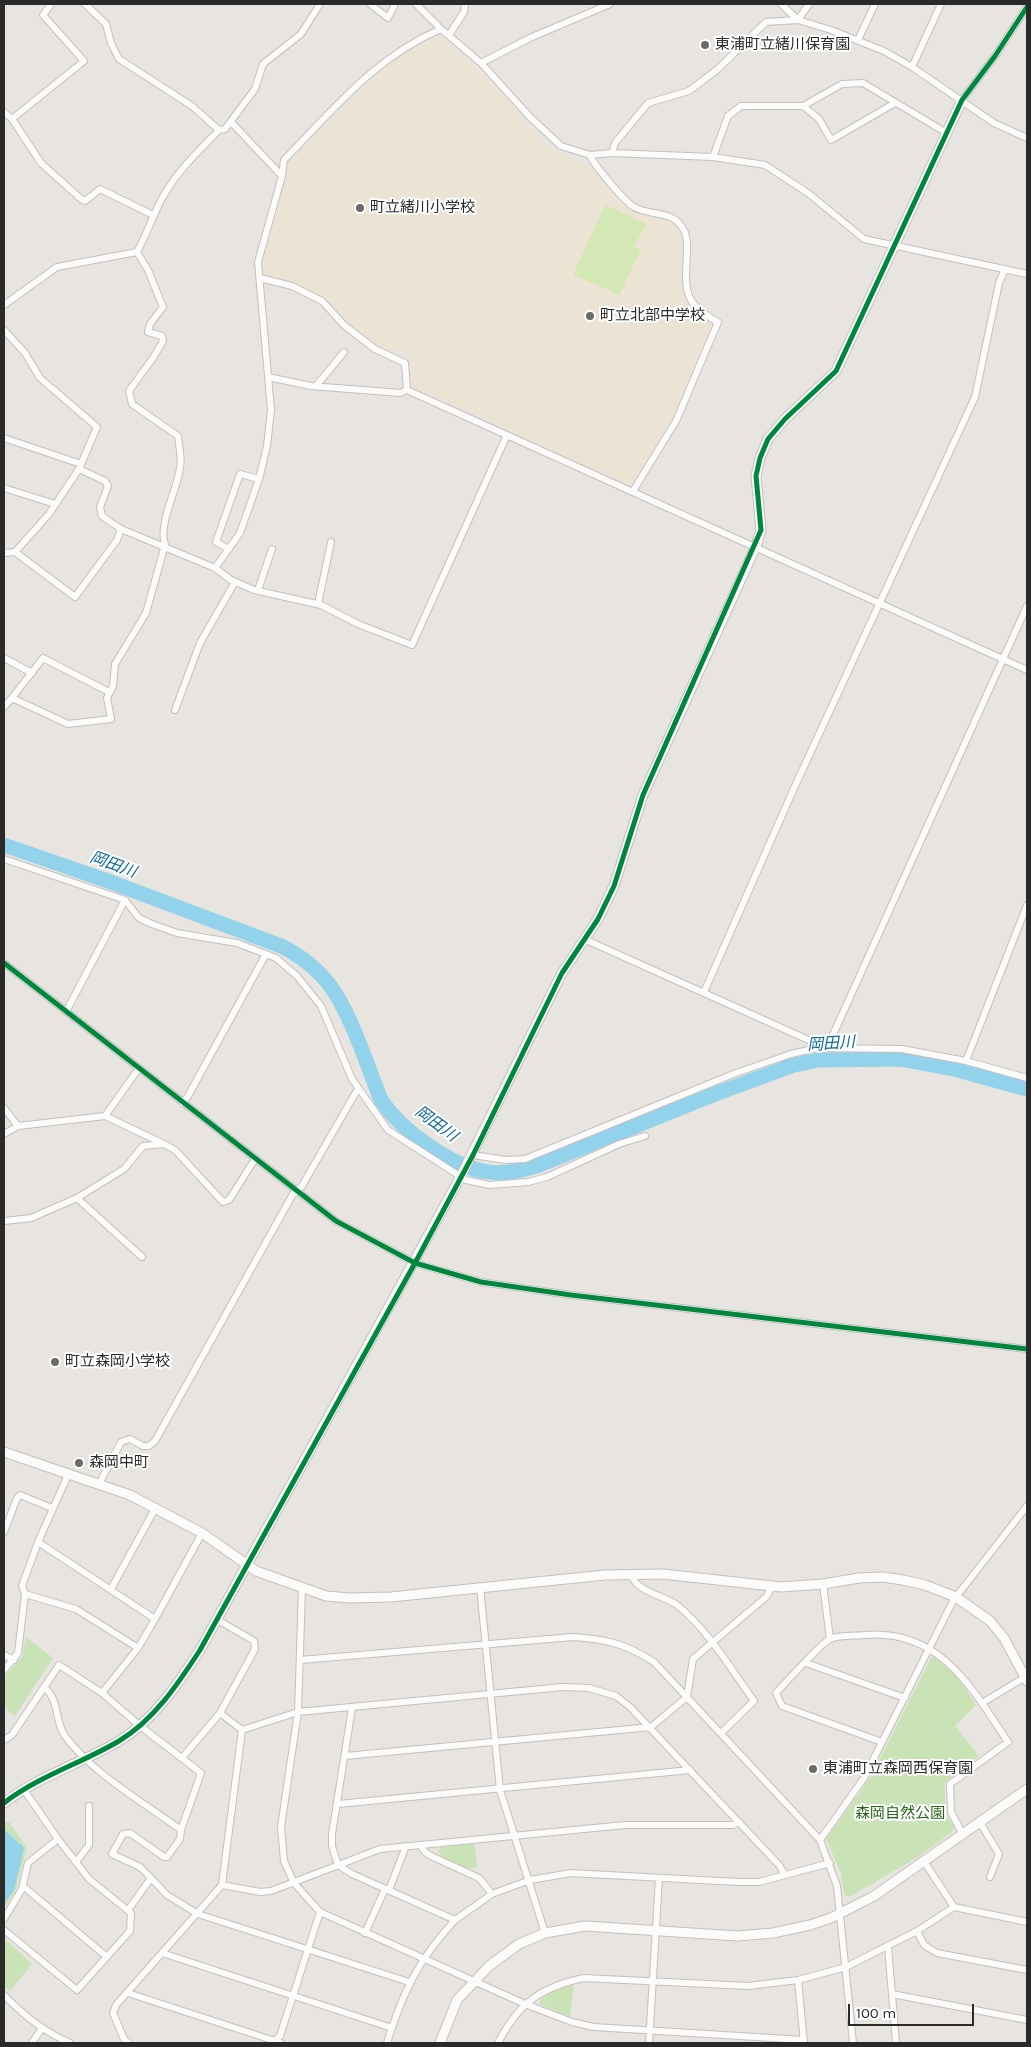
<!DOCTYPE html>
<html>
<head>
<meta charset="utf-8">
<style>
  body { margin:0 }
  #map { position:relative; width:1031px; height:2047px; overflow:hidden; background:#e8e4df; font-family:Karla,sans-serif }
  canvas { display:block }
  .frame { position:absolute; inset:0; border:5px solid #2a2a2a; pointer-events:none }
  .scale { position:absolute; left:848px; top:2004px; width:126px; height:22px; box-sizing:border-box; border:2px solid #2a2a2a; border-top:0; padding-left:6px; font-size:15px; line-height:18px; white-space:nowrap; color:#2a2a2a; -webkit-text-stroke:4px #fff; paint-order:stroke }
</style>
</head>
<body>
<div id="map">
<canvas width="1031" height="2047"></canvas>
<div class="frame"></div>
<div class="scale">100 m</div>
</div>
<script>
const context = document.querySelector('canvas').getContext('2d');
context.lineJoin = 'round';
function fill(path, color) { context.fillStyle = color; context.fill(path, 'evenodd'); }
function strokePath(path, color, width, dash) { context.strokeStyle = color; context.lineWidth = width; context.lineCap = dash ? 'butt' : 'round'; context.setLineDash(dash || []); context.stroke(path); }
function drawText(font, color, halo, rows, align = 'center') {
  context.font = font + ' Karla,"Noto Sans JP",sans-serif'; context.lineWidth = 4; context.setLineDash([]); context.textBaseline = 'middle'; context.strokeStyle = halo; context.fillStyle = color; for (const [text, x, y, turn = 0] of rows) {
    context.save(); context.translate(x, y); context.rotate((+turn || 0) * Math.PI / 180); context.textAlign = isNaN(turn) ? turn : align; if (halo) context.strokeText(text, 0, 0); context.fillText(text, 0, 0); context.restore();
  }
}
const education = new Path2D(`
  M439,36L479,70L525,118L523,130L529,127L546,145L562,155L595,170L632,210L671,222L681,237L684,295L686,302L697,315L713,325L672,422L630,485L413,387L411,383L412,362L407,354L377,347L347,323L328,300L312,291L265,273L262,261L274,208L287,175L288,161L393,60Z`);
const green = new Path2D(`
  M26,1637L53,1658L15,1716L4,1707V1677L22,1657Z
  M935,1657L959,1679L976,1705L955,1726L979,1756L945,1782V1813L954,1826L952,1832L918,1857L849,1897L844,1894L841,1873L826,1839L870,1778L931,1658Z
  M4,1822H9L27,1848L15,1892L4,1908Z
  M471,1843L475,1846L477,1868C466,1870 444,1861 438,1851L441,1847Z
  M4,1938L32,1964L10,1991L4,1986Z
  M574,1985L570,2017L540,2004V2000L553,1991Z`);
const pitch = new Path2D(`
  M605,205L647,224L633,247L641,249L619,295L573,275Z`);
const water = new Path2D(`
  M4,1829L24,1848L14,1890L4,1904Z`);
const river = new Path2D(`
  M4,845L108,881L281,946C301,956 318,969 331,987C351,1014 368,1068 381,1100C401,1130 452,1168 489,1172C505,1175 523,1170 539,1165L715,1094L794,1065L819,1060L901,1059L950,1068L1027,1089`);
const street = new Path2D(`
  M85,4L106,24L111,43L119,59L192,106L219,130
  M370,4L388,18L395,4
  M416,4L441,29L481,63L530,117L561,146L590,155L612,153L713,157L765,165L808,193L864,239L1027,274
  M781,4L798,20
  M798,20L809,4
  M449,35L464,12L465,4
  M858,40L875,4
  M481,63L532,37L610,4
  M912,67L941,4
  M962,100L995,56L1027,7
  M803,106L819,119L831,140L895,103
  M4,112L12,119L41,163L81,199L85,201L100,189L153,215
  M12,119L84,61L43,15L51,4
  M231,122L282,176
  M612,153L615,143L648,103L689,91L718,69L766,22L798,20L831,30L884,51L912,67L994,123L1027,138
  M590,155C593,164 625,202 634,207C649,216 671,210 682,227C687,234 687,241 687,249C686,288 680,302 718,322L676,421L633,491
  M713,157L728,116L741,106H803L842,84L863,83L945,132
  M137,252C147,234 153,214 164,195C178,170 199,151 219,130L225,129L255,89L263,64L301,34L320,4
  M260,278L292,286L322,301L345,326L375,349L405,363L407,390L1027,670
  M4,305L57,267L137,252
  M4,330L25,353L40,378L97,427L79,469L49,514L15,552L4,553
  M268,377L311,386L401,393L406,390
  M316,386L344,352
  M4,438L81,464
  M79,469L105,481L108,486L100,507L102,516L121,529L215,568L231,580L254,590L321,605L358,624L412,645L507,435
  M4,488L55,504
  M229,549L216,542L240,474L259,479
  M15,552L75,597L117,540L121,529
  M215,568L240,533L259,479L267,446L271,410L258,262L282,176L284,160C333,110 375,57 441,29
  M258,590L272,549
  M318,604L331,542
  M4,658L32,673
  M12,698L43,658L109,692
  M4,707L12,698L68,724L111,719L107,698L113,686L115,664L146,613L165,545C158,523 177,491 180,468C182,458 179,446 178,436L132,404L129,391L153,358L163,341L162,336L148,332L150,324L163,307L148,270L137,252
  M175,710L200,643L235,582
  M4,859L125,900L139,918L152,924L177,933L237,943L276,958L297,976L321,1006L352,1079L388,1130L466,1180L489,1185L528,1182L547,1177L619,1144L645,1136
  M584,939L813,1042L817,1048
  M4,963L336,1221L415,1263L481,1282L571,1295L1027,1349
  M704,992L795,786L975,397L999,283L1004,271
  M67,1010L125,900
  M827,1048L1027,606
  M966,1061L1027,905
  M183,1103L188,1096L266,954
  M4,1108L18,1126
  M105,1116L164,1144
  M4,1134L18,1126L105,1116L139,1068
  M473,1155L505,1160L525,1159L736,1073L791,1054L817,1048L902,1049L966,1061L1027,1078
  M77,1198L142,1257
  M4,1221L31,1218L77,1198L124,1169L143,1146L164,1144L175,1150L223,1202L229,1200L255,1159
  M99,1484L121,1442L130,1439L143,1446H149L155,1441L293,1194L302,1186L356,1092L359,1090
  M4,1532L17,1498L20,1495L52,1508
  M38,1542L155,1619L138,1648L102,1693
  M631,1574C636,1592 663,1595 677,1605C708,1630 731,1669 754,1701L721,1733
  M823,1584L830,1639
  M480,1587L500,1790L545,1933
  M111,1589L156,1507
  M302,1589L298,1712L281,1827L284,1861L294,1883L320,1912L525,2004L572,2022L594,2027L804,2040
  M25,1594L76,1609L138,1648
  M956,1597L1027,1506
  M155,1619L202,1533
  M4,1655L14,1660
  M300,1660L573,1637C606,1639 626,1644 654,1662L820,1840L837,1886L853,2043
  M806,1663L905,1698
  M4,1670L18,1653L25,1594L22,1586L38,1542L68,1475
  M982,1703L1027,1676
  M352,1708L332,1834V1846L338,1865L352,1874L455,1920C418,1960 403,1992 387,2043
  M220,1713L242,1730
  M242,1730L298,1712L563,1687L589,1688L616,1696L630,1707L779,1865L785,1875L830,1863
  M4,1740L12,1735L59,1665L102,1693L140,1726L201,1773L181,1830C142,1801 94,1775 65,1736C54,1720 60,1701 45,1688
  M882,1742L782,1706L776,1693C785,1683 822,1643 830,1639C839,1635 855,1636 865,1635C940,1629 972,1688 1008,1742L950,1784L951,1812L962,1833
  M345,1756L651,1727L687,1697L693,1659L766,1597L772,1587
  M182,1758L220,1713L255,1649L254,1641L216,1619
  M338,1804L690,1770
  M979,1821L999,1854L990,1877
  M820,1840L864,1778L955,1597
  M420,1845L425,1852L431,1856L479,1878L492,1894
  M923,1860L954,1907
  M76,1862L89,1845V1806
  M151,1878L167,1895L198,1914L409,1982
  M222,1885L260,1892L271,1891L380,1849L625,1825H733L739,1822
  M23,1886L107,1957
  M389,1890L406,1846
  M128,1910L151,1878L140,1867L112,1854L123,1834L130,1833L164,1857H167L180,1839L181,1830
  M4,1919L22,1889L28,1863L58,1839L24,1790
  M455,1920L492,1894L530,1880L571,1873L738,1882H759L785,1875
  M4,1930L77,1990L130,1931L131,1913L89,1879L58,1839
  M917,1931L924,1945L937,1953L1027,1970
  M365,1933L385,1889
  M888,1947L896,2043
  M162,1953L392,2028
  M128,1993L281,2043
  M892,1994L1027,2020
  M4,1995C24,2016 44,2032 70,2043
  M32,2043L42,2028
  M129,2043L124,2039L113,2013L116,2005L222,1885L242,1730
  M272,2043L280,2036L320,1912
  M498,2043C518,2004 540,1987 584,1978L748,1986L798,1980
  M649,2043L659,1878
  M804,2043L798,1980L846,1967L917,1931L954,1907L1027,1922`);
const secondary = new Path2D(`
  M4,1452L130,1495L202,1533L256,1571L326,1596L350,1598L391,1597L605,1575L663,1574L781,1587L823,1584L859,1578L883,1577L903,1580L925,1585L956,1597L990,1621L1004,1638L1027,1681
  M4,1803C37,1777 82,1763 119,1741C154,1720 178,1684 200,1650L461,1176L562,973L598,919L614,886L643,795L756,546L761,530L756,476L760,458L768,439L785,419L836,371L962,100
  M440,2043L457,2000L489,1966L519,1944L545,1933L585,1926L738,1936L773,1933L810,1925L831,1918L874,1896L1027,1789`);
const cycleway = new Path2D(`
  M4,963L336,1221L415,1263L481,1282L571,1295L1027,1349
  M4,1803C37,1777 82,1763 119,1741C154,1720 178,1684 200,1650L415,1263L473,1155L562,973L598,919L614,886L643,795L761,530L756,476L760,458L768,439L785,419L836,371L962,100L995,56L1027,7`);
const markers = [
  [705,45,5,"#6c6b69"],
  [360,208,5,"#6c6b69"],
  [590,316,5,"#6c6b69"],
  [55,1362,5,"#6c6b69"],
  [79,1463,5,"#6c6b69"],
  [813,1769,5,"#6c6b69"]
];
const poiNames = [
  ["東浦町立緒川保育園",715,45],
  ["町立緒川小学校",370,208],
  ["町立北部中学校",600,316],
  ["町立森岡小学校",65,1362],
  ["森岡中町",89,1463],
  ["東浦町立森岡西保育園",823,1769]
];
const parkNames = [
  ["森岡自然公園",900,1814]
];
const waterNames = [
  ["岡田川",113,865,20],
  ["岡田川",831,1044,-4],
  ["岡田川",436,1124,36]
];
fill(education, '#ebe3d4');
fill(green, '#c9e3b7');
fill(pitch, '#d4e8b5');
fill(water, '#92d2ea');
strokePath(river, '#92d2ea', 15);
strokePath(street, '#c2c0c1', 8);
strokePath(secondary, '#c2c0c1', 11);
strokePath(street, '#fcfbfa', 6);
strokePath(secondary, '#fcfbfa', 9);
strokePath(cycleway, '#00873e', 5);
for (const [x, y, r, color] of markers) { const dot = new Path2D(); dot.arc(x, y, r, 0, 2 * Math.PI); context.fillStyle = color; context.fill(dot); strokePath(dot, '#fff', 2); }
drawText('15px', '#2a2a2a', '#fff', poiNames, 'left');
drawText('15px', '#286719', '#fff', parkNames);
drawText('italic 16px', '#0c689b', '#fff', waterNames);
</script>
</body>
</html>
